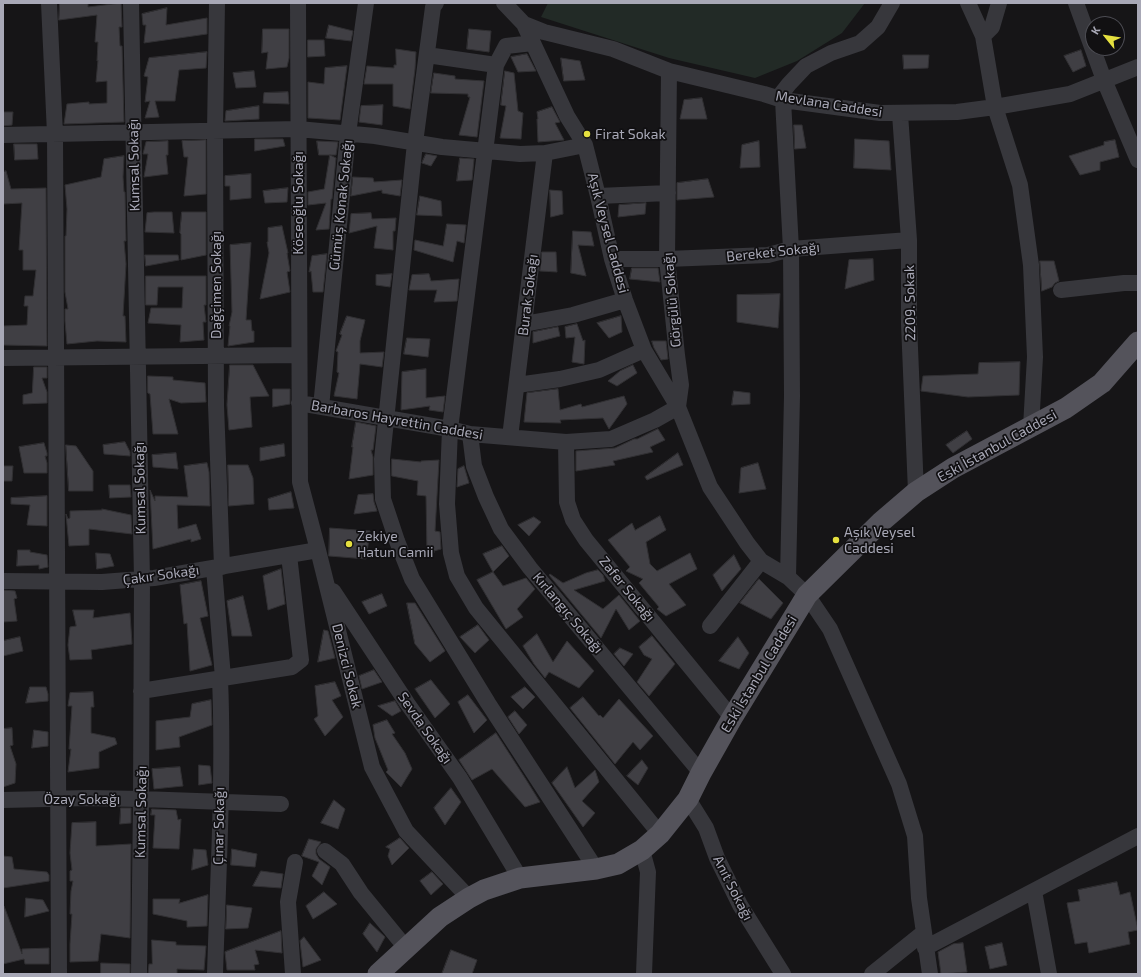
<!DOCTYPE html>
<html>
<head>
<meta charset="utf-8">
<style>
  body { margin:0 }
  #map { position:relative; width:1141px; height:977px; overflow:hidden; background:#161517; font-family:"Exo 2",sans-serif }
  canvas { display:block }
  .frame { position:absolute; inset:0; border:4px solid #a8a8b6; pointer-events:none }
  .north { position:absolute; left:1085px; top:16px; width:40px; height:40px; box-sizing:border-box; background:#111012; border:1px solid #4d4d54; border-radius:50%; rotate:300deg; font-size:11px; font-weight:700; line-height:16px; text-align:center; color:#a8a8b6 }
  .north::after { content:''; display:block; margin:auto; width:14px; height:18px; background:#e5e03f; clip-path:polygon(50% 0,100% 100%,50% 72%,0 100%) }
</style>
</head>
<body>
<div id="map">
<canvas width="1141" height="977"></canvas>
<div class="frame"></div>
<div class="north">K</div>
</div>
<script>
const context = document.querySelector('canvas').getContext('2d');
context.lineJoin = 'round';
function fill(path, color) { context.fillStyle = color; context.fill(path, 'evenodd'); }
function strokePath(path, color, width, dash) { context.strokeStyle = color; context.lineWidth = width; context.lineCap = dash ? 'butt' : 'round'; context.setLineDash(dash || []); context.stroke(path); }
function drawText(font, color, halo, rows, align = 'center') {
  context.font = font + ' "Exo 2",sans-serif'; context.lineWidth = 3.5; context.setLineDash([]); context.textBaseline = 'middle'; context.strokeStyle = halo; context.fillStyle = color; for (const [text, x, y, turn = 0] of rows) {
    context.save(); context.translate(x, y); context.rotate((+turn || 0) * Math.PI / 180); context.textAlign = isNaN(turn) ? turn : align; if (halo) context.strokeText(text, 0, 0); context.fillText(text, 0, 0); context.restore();
  }
}
const green = new Path2D(`
  M548,3H865L842,33L797,61L755,78L669,58L541,17Z`);
const building = new Path2D(`
  M60,3H88V7L121,3L122,27H119L120,46H122L124,122L64,124L67,104L89,102V104L107,103V81L96,82L98,60L97,61L98,42H95L97,15L59,20Z
  M167,8L166,25L207,18V34L144,43L146,25H143L142,14Z
  M329,25L353,31L351,41L326,38Z
  M263,29H289V58L287,67L266,69L268,52L262,53Z
  M469,29L491,31L489,52L467,49Z
  M308,40H324L325,56L308,57Z
  M396,49L416,52L415,69L410,109L393,106V84H364L367,66L394,68V65H396Z
  M1081,50L1086,66L1073,72L1064,56Z
  M207,52L206,68L179,70L175,101H155L159,117L145,118L150,101L145,102L148,77L144,76L149,58Z
  M527,54L536,71L518,72L511,57Z
  M903,55H929L928,68L904,69Z
  M561,58L580,61L585,80L564,81Z
  M347,66L340,120L308,118V82L324,84L325,68Z
  M254,71L256,87L236,88L233,73Z
  M505,71L514,73L518,111L523,113L521,139L500,138L506,106L501,105Z
  M434,73L455,76V79L484,81L477,137L459,135L470,97H468V94L431,93Z
  M288,92L289,104L263,103L264,93Z
  M702,98L707,119H680L684,100Z
  M383,105L382,125L359,122L361,106Z
  M259,106V119L225,121L226,111Z
  M552,107L560,122L555,123L564,140L538,142L537,119H538L537,112Z
  M3,112H13L12,125L3,126Z
  M794,125H802L806,148L795,149Z
  M255,139H283L285,146L255,151Z
  M855,139L889,141L891,170L854,168Z
  M206,140V194L184,196L188,157H184L182,141Z
  M1115,140L1119,157L1100,162V170L1080,175L1069,156L1104,145V142Z
  M168,141V155H166L168,174L144,177L148,154H143L146,142Z
  M317,141L338,142L336,155H319Z
  M759,141L760,167L740,168L742,145Z
  M14,144H37L38,159L15,160Z
  M426,154L437,156L431,166L422,163Z
  M330,155L336,158L332,199H331L329,229L316,230L326,203L308,205V192L324,189Z
  M124,156L123,177L124,192H125L126,241H124L126,264L123,316H125L126,342L97,341L67,344L65,321V309H68L65,292V236H66L67,209L65,185L101,177L104,159Z
  M460,158L474,159L472,180L457,181Z
  M6,171L11,189L46,188L47,346L3,345V326L27,325L28,306H24L25,296H33L36,270H23V250H19L22,203L3,204V172Z
  M251,174V198L230,200V186H225V176Z
  M353,177L373,178L374,182L402,180L400,196L382,193V190L351,196Z
  M708,179L714,197L677,200V183Z
  M288,188L287,202L265,203L263,191Z
  M550,190L562,191L563,214L551,217Z
  M420,196L441,201L442,216L417,215Z
  M646,203L645,214L618,217L619,205Z
  M154,212H172L174,233L145,232L147,213Z
  M182,212H206V255L181,260V234L180,233Z
  M371,213L372,219L396,218L395,231H393V250L374,248L377,226L349,233L351,214Z
  M447,224L466,225L464,243L457,241L453,262L414,250L415,240L443,246Z
  M282,226L288,253H287L290,271L287,272L290,292L260,299L269,253L267,242H268V228Z
  M573,231L591,232L594,246L578,245L586,276L571,273Z
  M251,243L246,320H251L252,331H254V342L228,346L230,326H229L232,312L230,245Z
  M542,252H556L557,272L540,271Z
  M327,254L323,292H313L311,271L309,272L312,256Z
  M145,255H178L179,260L146,266Z
  M873,259L874,280L845,289L849,260Z
  M1040,261H1054L1059,281L1055,283L1052,287L1042,291Z
  M632,268H658L660,282L630,279Z
  M392,274L390,287L376,285V275Z
  M429,274L431,281L459,279L457,301L434,302L437,290H409L412,275Z
  M146,276H206V305H204L206,322H203L204,340L180,342L181,325L148,323L151,308H182L183,287H158L157,305H146Z
  M780,294L778,328L737,322V295Z
  M347,316L365,320L360,341V353L384,352L382,367L360,364L357,399L334,396L339,373L337,372L338,352L336,351L342,335L340,334Z
  M621,316L622,332L609,338L597,323Z
  M577,324L583,341L585,340L584,364L572,362L575,337L566,338L565,327Z
  M558,327L560,336L533,343V332Z
  M407,338L430,339L428,357L404,354Z
  M652,341H666L668,359L661,360L654,348Z
  M1020,362L1019,395L968,397L921,391L923,376L978,374L979,363Z
  M230,365H253L269,396L250,397L252,427L229,430L227,405Z
  M633,365L637,373L617,386L608,381L620,371Z
  M34,367H47V378H42L47,392V403L23,404V395L32,393Z
  M426,369V398L445,396L443,412L429,410L430,406L401,410L402,372Z
  M148,376L173,377V380L205,383L206,402L181,403L169,399L178,434H153L150,394L148,393Z
  M273,389H290V404L273,407Z
  M558,389L560,410L581,404L582,407L624,396L627,404L609,429L603,418L560,420L561,423L524,422L527,393Z
  M734,391L750,393V404L732,405Z
  M356,422L376,426L373,450H371L373,457V475L349,479L353,447H352Z
  M658,429L665,440L650,447L653,452L613,461L615,465L576,471V451L615,448L634,439H637Z
  M967,431L972,439L953,453L946,445Z
  M125,442L130,452V456L104,454L103,445Z
  M44,443L47,453V456H45L47,463V473H24L19,447Z
  M284,444L285,456L260,461V448Z
  M66,445L76,446L93,471V491H69Z
  M176,453L178,469L153,467L152,455Z
  M678,453L683,465L647,480L645,477Z
  M392,459L421,462V461L439,460L435,531L440,532L441,549L434,551V553H427L426,496L417,495L418,481L392,476Z
  M207,463L209,472L210,506L177,505L178,529L196,524L201,539L191,542V539L153,549L150,490L155,501V496L188,497L184,466Z
  M758,463L766,489L739,493L741,468Z
  M228,465H248L253,478L254,504L229,506Z
  M3,466H13L12,481H3Z
  M464,466L469,483L457,487L458,469Z
  M109,485H130L131,497L110,498Z
  M291,492L294,508L269,510L268,499Z
  M373,494L374,502L377,511L354,514L358,495Z
  M47,496V526L27,525L30,505L11,504V498Z
  M102,509L131,515L132,534L89,529V545L69,546L66,514L68,519L70,518V511L102,510Z
  M660,516L666,530L646,542L650,564L657,571L690,553L697,569L669,584L686,605L666,616L657,609L659,607L639,583L643,579L626,571L630,567L608,540L632,523L635,530Z
  M534,517L541,522L529,536L518,525Z
  M330,528L370,531L366,559L329,556Z
  M502,546L509,556L493,572L483,554Z
  M18,550H30V552L47,555L48,567L39,569V565L17,566Z
  M96,553L110,554L114,566L97,569Z
  M734,555L741,569L722,591L713,575Z
  M281,569L285,604L268,610L263,576Z
  M598,570L603,575L605,581L574,590L603,609L619,595L640,621L629,630L616,609L601,638L549,575L550,574L563,583L586,573Z
  M493,572L503,586L526,578L535,589L517,609L523,617L506,629L477,580Z
  M759,579L783,603L771,619L740,603Z
  M201,581L208,616L200,618L212,665L190,671L187,623L184,624L180,585Z
  M3,590L15,591L17,598L14,599L17,621L3,622Z
  M382,594L387,606L369,614L362,602Z
  M243,596L252,636H232L227,601Z
  M407,603H415L445,651L430,662L415,644Z
  M73,610H94L93,618L130,613L132,644L91,650L92,659L70,660L68,645L70,627L76,626Z
  M478,625L489,640L475,653L460,637Z
  M324,630L328,631L335,658L318,662Z
  M537,634L553,662L567,641L594,671L579,688L549,672L545,678L534,664L523,646Z
  M652,636L675,664L649,696L637,682L652,659L644,655L639,647Z
  M20,637L23,651L3,656V641Z
  M738,637L749,653L739,669L719,661Z
  M620,648L633,654L624,666L614,654Z
  M374,670L382,682L362,689L359,676Z
  M431,680L450,704L435,718L415,689Z
  M335,682L341,696L332,700L343,717L325,736L314,719L318,716L315,686Z
  M30,687H46L48,694V701L26,703Z
  M525,687L535,697L523,709L511,697Z
  M93,692L94,707H91V733L115,738L117,744L99,752V768L68,772L71,749H69L72,706H68L70,693Z
  M468,695L487,720L474,733L458,702Z
  M583,697L599,716L600,715L603,718L619,699L653,736L640,750L633,742L615,764L570,708Z
  M211,700L212,725L179,737L180,747L156,750V721L190,717L192,704Z
  M395,701L401,711L392,716L378,706Z
  M515,711L527,725L519,734L508,717Z
  M387,720L395,733L392,734L405,753L412,769L401,787L386,772L388,770L375,738L373,725Z
  M12,728L13,745L10,746L16,764L15,783L3,787V729Z
  M34,730L48,732V746L32,748Z
  M496,733L525,778L540,802L525,807L492,769L472,780L459,760Z
  M642,760L648,768L638,785L627,776Z
  M199,765L210,766L212,783L199,785Z
  M180,767L183,786L154,789L152,769Z
  M567,767L575,788L595,770L599,782L582,801L595,813L583,827L552,783Z
  M451,788L461,802L445,825L434,808Z
  M334,800L345,809L338,829L321,823Z
  M121,808H131V823L120,824Z
  M152,809L176,810L178,820L181,819L179,849L153,848L155,815H151Z
  M96,822V846L131,844L130,938L101,934L98,961L70,962V944L72,914H70L71,891L73,881H70V871L72,870L70,853L72,823Z
  M400,838L409,848L392,865L388,856L390,849L386,847Z
  M309,839L321,842L316,849V854L319,859L330,867L322,885L312,876L319,862L302,856Z
  M194,849L206,850L208,865L192,870Z
  M232,849L257,854L255,867L231,865Z
  M3,856L12,857L14,869L47,872L49,875V881L3,888Z
  M261,871L283,874L281,888L253,886Z
  M432,872L443,884L431,895L420,881Z
  M1117,882L1120,895L1130,892L1138,930L1128,932L1130,944L1089,953L1087,942L1075,944L1067,903L1080,901L1078,890Z
  M324,892L337,904L313,919L306,906Z
  M208,895L207,926L187,927V921L153,914V899H180L179,903Z
  M26,898L43,900L49,911L25,917Z
  M227,905L252,908L248,928L226,929Z
  M3,906H4L22,954V949L49,948V964H25L24,959L3,964Z
  M370,923L385,937L377,952L363,934Z
  M281,931L282,953L255,950L259,964L254,965L255,970H227L225,952Z
  M304,937L321,960L303,967L300,941Z
  M152,940L176,942V945L206,946L204,970L177,969V974H148L149,964H152Z
  M963,943L967,972L941,974L938,952L953,944Z
  M1002,943L1007,965L990,969L985,947Z
  M451,950L477,960L472,974H442Z
  M101,963L130,964V974H101Z`);
const minor = new Path2D(`
  M49,3L55,134L59,974
  M131,3L142,579L141,799L139,974
  M217,3L215,131L216,405L222,567
  M298,3L300,482L318,550L372,767L406,831L469,898
  M436,3L433,7L415,143L382,459L383,499L397,541L412,579L488,703L596,869
  M504,3L524,24L567,116L585,145L598,196L612,259L625,300L644,350L678,407L710,487L747,543L761,561L788,577L807,595L830,629L899,784L915,836L919,898L930,974
  M968,3L983,36L995,107L1020,185L1031,265L1035,357L1031,427
  M1076,3L1104,80L1138,160
  M524,24L544,32L613,49L669,71L764,94L783,100L880,113L957,112L995,107L1070,94L1138,67
  M983,36L992,27L999,3
  M533,43L506,46L496,65L450,429L447,504L451,553L457,576L476,608L660,834
  M427,55L496,65
  M778,98L789,84L806,66L831,53L860,43L878,27L892,3
  M783,100L791,249L792,396L788,577
  M900,114L909,240V324L916,492
  M3,135L298,129L375,136L442,147L520,154L545,153L585,145
  M598,196L668,193
  M612,259H667L768,255L791,249L909,240
  M1061,290L1124,283H1138
  M524,324L573,315L625,300
  M3,358L299,355
  M517,385L560,379L599,370L644,350
  M299,403L450,429L470,434L566,442L611,439L655,420L678,407L681,385L677,355L667,259L669,71
  M321,407L348,134L366,3
  M470,434L474,466L486,497L501,529L530,568L701,773
  M510,437L545,153
  M566,442L567,502L573,520L586,540L732,718
  M214,568L223,678
  M3,581L102,582L154,578L318,550
  M333,591L407,703L460,778L520,878
  M710,626L761,561
  M141,691L292,667L301,660L289,555
  M688,799L706,828L717,858L740,905L783,974
  M3,800L88,798L141,799L281,804
  M642,850L648,872L644,974
  M325,851L342,864L361,893L406,948
  M1034,891L1049,974
  M925,948L1138,836
  M215,974C218,876 224,777 220,678
  M293,974L288,902L295,862
  M872,974L923,933`);
const major = new Path2D(`
  M378,974L440,917L469,898L484,890L520,878L596,869L618,864L642,850L660,834L688,799L701,773L732,718L807,595L881,522L916,492L953,468L1066,408L1102,383L1138,342`);
const markers = [
  [587,134,4,"#e5e03f"],
  [836,540,4,"#e5e03f"],
  [349,544,4,"#e5e03f"]
];
const streetNames = [
  ["Mevlana Caddesi",829,104,9],
  ["Kumsal Sokağı",134,165,-91],
  ["Köseoğlu Sokağı",298,203,-90],
  ["Gümüş Konak Sokağı",341,205,-84],
  ["Aşık Veysel Caddesi",608,233,75],
  ["Bereket Sokağı",773,252,-6],
  ["Dağçimen Sokağı",216,285,-90],
  ["Burak Sokağı",528,295,-83],
  ["Görgülü Sokağı",672,300,-95],
  ["2209. Sokak",910,303,-91],
  ["Barbaros Hayrettin Caddesi",397,420,10],
  ["Eski İstanbul Caddesi",997,446,-29],
  ["Kumsal Sokağı",140,488,-91],
  ["Çakır Sokağı",161,575,-8],
  ["Zafer Sokağı",627,589,51],
  ["Kırlangıç Sokağı",568,613,50],
  ["Denizci Sokak",347,666,76],
  ["Eski İstanbul Caddesi",759,674,-59],
  ["Sevda Sokağı",425,728,55],
  ["Özay Sokağı",82,799],
  ["Kumsal Sokağı",141,812,-89],
  ["Çınar Sokağı",219,826,-89],
  ["Anıt Sokağı",733,888,63]
];
const poiNames = [
  ["Firat Sokak",595,134],
  ["Aşık Veysel",844,532],
  ["Caddesi",844,548],
  ["Zekiye",357,536],
  ["Hatun Camii",357,552]
];
fill(green, '#222a26');
fill(building, '#403f44');
strokePath(building, '#313033', 1);
strokePath(minor, '#37373c', 16);
strokePath(major, '#54535b', 21);
for (const [x, y, r, color] of markers) { const dot = new Path2D(); dot.arc(x, y, r, 0, 2 * Math.PI); context.fillStyle = color; context.fill(dot); strokePath(dot, '#111012', 1.5); }
drawText('14px', '#a8a8b6', '#111012', streetNames);
drawText('14px', '#a8a8b6', '#111012', poiNames, 'left');
</script>
</body>
</html>
